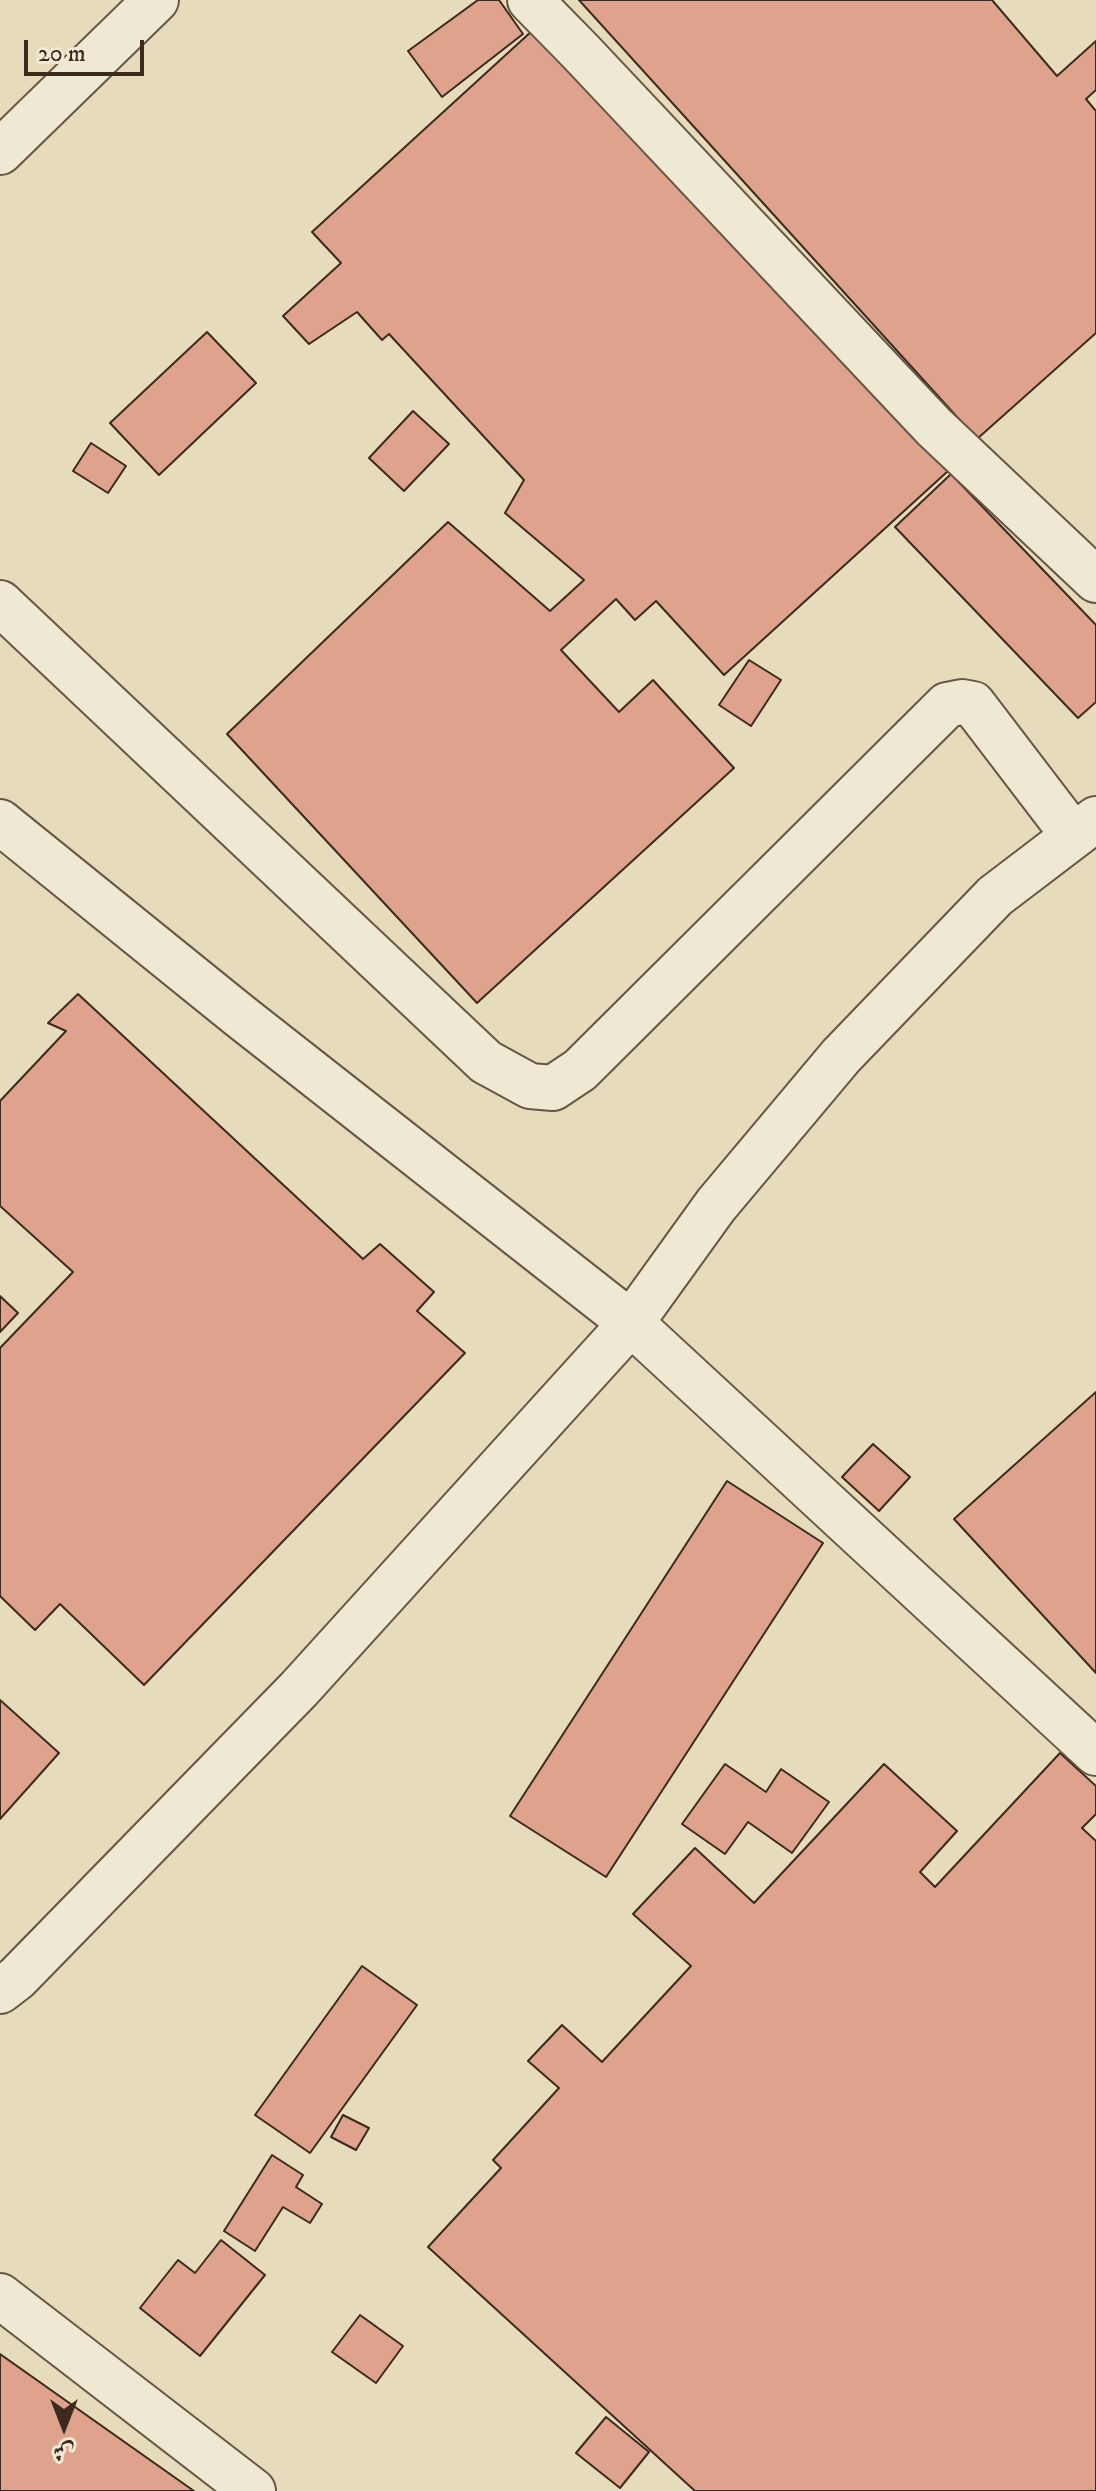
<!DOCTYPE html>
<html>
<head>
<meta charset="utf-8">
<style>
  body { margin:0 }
  #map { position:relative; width:1096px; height:2491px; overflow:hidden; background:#e6dbba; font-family:"IM FELL DW Pica",Amiri,serif }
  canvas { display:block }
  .north { position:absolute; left:24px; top:2387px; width:80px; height:80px; -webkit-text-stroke:6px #efe8d2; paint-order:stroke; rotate:180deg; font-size:22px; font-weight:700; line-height:32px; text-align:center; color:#3c2a1e }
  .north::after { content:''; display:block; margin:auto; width:28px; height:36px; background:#3c2a1e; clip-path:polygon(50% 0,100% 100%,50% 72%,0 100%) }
  .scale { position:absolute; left:24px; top:40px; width:120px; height:36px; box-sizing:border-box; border:4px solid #3c2a1e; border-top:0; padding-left:10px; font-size:24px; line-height:28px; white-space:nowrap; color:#3c2a1e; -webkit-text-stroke:6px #efe8d2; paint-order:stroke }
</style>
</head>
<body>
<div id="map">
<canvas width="1096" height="2491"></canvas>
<div class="north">ش</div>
<div class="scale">20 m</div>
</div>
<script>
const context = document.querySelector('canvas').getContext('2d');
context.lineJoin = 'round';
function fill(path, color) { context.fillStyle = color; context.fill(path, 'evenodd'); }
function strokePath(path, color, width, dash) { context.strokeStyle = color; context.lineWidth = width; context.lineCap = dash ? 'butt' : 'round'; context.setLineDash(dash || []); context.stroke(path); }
const building = new Path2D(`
  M478,0H499L523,34L442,97L408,51Z
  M579,0H992L1057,76L1096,41V90L1086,99L1096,111V333L977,439Z
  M533,30L948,471L724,675L656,601L635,620L616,599L561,650L619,712L653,680L734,768L477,1003L227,734L448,522L550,611L584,580L505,513L524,480L389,334L382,340L357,312L309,344L283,316L341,263L312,232Z
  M207,332L256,383L159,475L110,423Z
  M413,411L449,444L404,491L369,458Z
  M91,443L126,466L108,493L73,471Z
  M951,474L1096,625V702L1078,718L895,527Z
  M749,660L781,680L751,726L719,705Z
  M78,994L363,1259L380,1244L434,1292L417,1311L465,1353L144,1685L60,1604L35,1630L0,1596V1348L73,1272L0,1206V1101L66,1031L48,1023Z
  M0,1296L18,1313L0,1332Z
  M1096,1392V1673L954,1519Z
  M873,1444L910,1477L879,1511L842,1477Z
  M727,1481L823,1543L606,1877L510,1816Z
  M0,1700L59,1753L0,1819Z
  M1060,1753L1096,1786V1814L1082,1828L1096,1841V2491H695L428,2247L501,2168L493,2160L559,2088L528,2061L562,2025L602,2062L691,1966L633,1914L695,1848L754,1903L884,1764L957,1831L920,1872L935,1887Z
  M725,1764L766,1792L781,1769L829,1802L792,1853L748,1822L725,1854L682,1824Z
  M362,1966L417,2005L310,2153L255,2115Z
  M343,2115L369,2128L356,2150L331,2137Z
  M272,2155L303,2175L296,2187L322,2204L310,2223L283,2207L255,2251L224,2231Z
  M221,2240L265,2275L200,2356L140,2308L178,2260L195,2273Z
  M360,2315L403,2346L376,2383L332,2352Z
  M0,2354L194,2491H0Z
  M606,2417L649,2452L620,2488L576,2453Z`);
const minor = new Path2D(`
  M530,0L580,51L934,427L1096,580
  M0,152L156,0
  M0,603L486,1062L530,1086L553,1088L580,1070L947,705L962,702L973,704L1073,835
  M0,822L240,1016L631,1323L1096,1753
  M0,1991L17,1978L299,1689L631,1323L716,1205L841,1056L995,896L1096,819
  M0,2296L253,2491`);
fill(building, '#dfa38d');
strokePath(building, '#3c2a1e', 2);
strokePath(minor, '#665645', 48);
strokePath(minor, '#efe8d2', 44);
</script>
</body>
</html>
